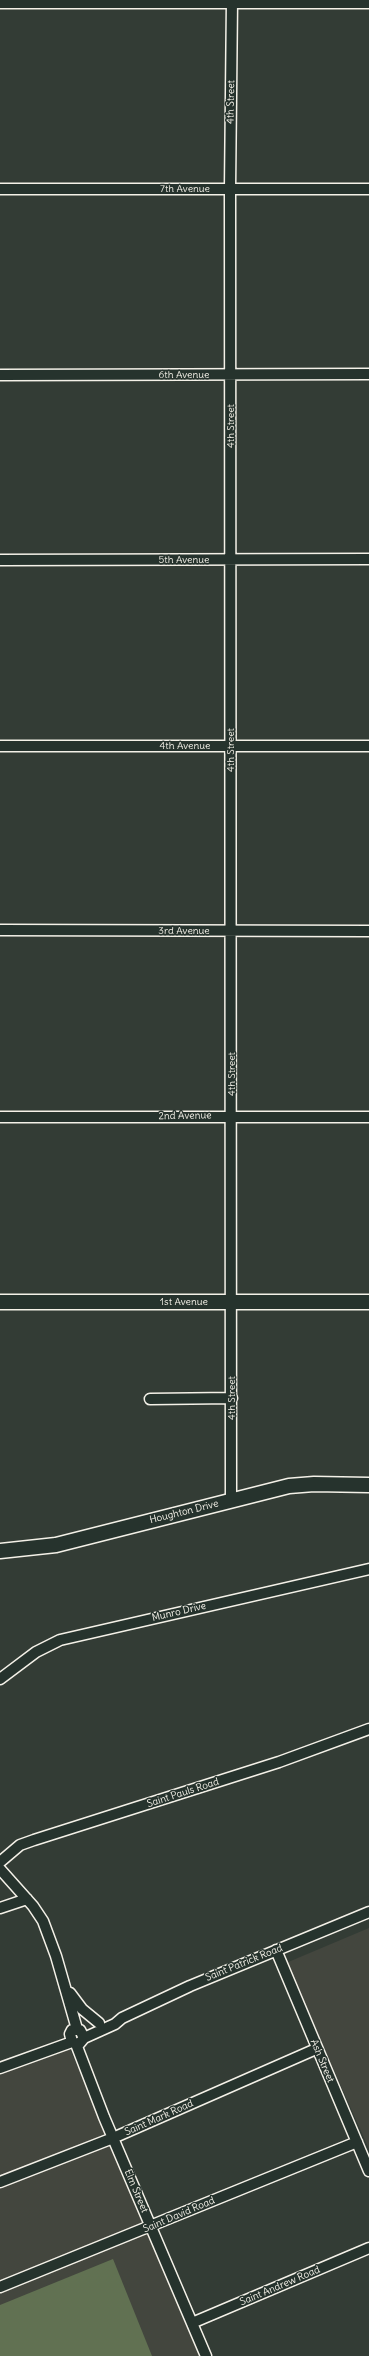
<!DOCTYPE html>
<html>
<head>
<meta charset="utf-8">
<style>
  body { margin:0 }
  canvas { display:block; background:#333c35 }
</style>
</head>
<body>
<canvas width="369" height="2356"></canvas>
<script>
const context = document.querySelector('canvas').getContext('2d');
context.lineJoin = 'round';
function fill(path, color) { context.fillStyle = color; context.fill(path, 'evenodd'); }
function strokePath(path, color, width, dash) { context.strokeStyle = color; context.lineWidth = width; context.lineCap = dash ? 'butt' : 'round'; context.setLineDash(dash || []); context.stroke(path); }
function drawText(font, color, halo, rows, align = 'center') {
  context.font = font + ' Delius,sans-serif'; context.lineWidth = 3; context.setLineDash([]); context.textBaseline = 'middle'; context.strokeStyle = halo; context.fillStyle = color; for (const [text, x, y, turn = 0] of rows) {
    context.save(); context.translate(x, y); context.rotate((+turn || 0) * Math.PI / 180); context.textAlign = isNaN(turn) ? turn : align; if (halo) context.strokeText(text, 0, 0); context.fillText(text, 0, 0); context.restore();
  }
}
const built = new Path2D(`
  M369,1928V2149L286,1963Z
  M69,2047L111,2144L199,2356H0V2073Z`);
const green = new Path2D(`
  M113,2259L152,2356H0V2305Z`);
const street = new Path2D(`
  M0,3H369
  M0,189H369
  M0,375L369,374
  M0,560L369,559
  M0,746H369
  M0,930L369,931
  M0,1117H369
  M150,1399L232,1398
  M231,1500L230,189L232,0
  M0,1679L36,1652L60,1640L369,1569
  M0,1862L20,1845L34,1840L279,1762L369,1729
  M0,1869L33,1906L43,1921L56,1956L77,2029
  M0,1908L27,1899
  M276,1950L369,2171
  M70,1993L82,2009L99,2023
  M84,2038L80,2030H72L70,2034L72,2042L79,2044L84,2038L115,2024L122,2018L190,1986L369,1912
  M76,2044L104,2117L206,2356
  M0,2068L72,2042
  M0,2182L113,2138L316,2049
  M0,2287L357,2142
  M192,2323L369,2248`);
const secondary = new Path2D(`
  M0,1302H369
  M0,1551L56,1545L289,1486L314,1484L369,1485`);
const streetNames = [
  ["4th Street",231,102,-89],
  ["7th Avenue",185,189],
  ["6th Avenue",184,375],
  ["4th Street",231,426,-90],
  ["5th Avenue",184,560],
  ["4th Avenue",185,746],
  ["4th Street",231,750,-90],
  ["3rd Avenue",184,931],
  ["4th Street",232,1074,-90],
  ["2nd Avenue",185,1116,-1],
  ["1st Avenue",184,1302],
  ["4th Street",232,1398,-90],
  ["Houghton Drive",184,1512,-14],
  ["Munro Drive",179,1612,-13],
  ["Saint Pauls Road",183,1793,-18],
  ["Saint Patrick Road",244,1963,-22],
  ["Ash Street",322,2061,67],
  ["Saint Mark Road",159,2118,-24],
  ["Elm Street",136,2191,67],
  ["Saint David Road",179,2215,-23],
  ["Saint Andrew Road",280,2286,-23]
];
fill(built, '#43463e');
fill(green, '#617152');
strokePath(street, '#f4f1e8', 13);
strokePath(secondary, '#f4f1e8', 17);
strokePath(street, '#26332d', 10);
strokePath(secondary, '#26332d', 14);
drawText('10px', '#f4f1e8', '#26332d', streetNames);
</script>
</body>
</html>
